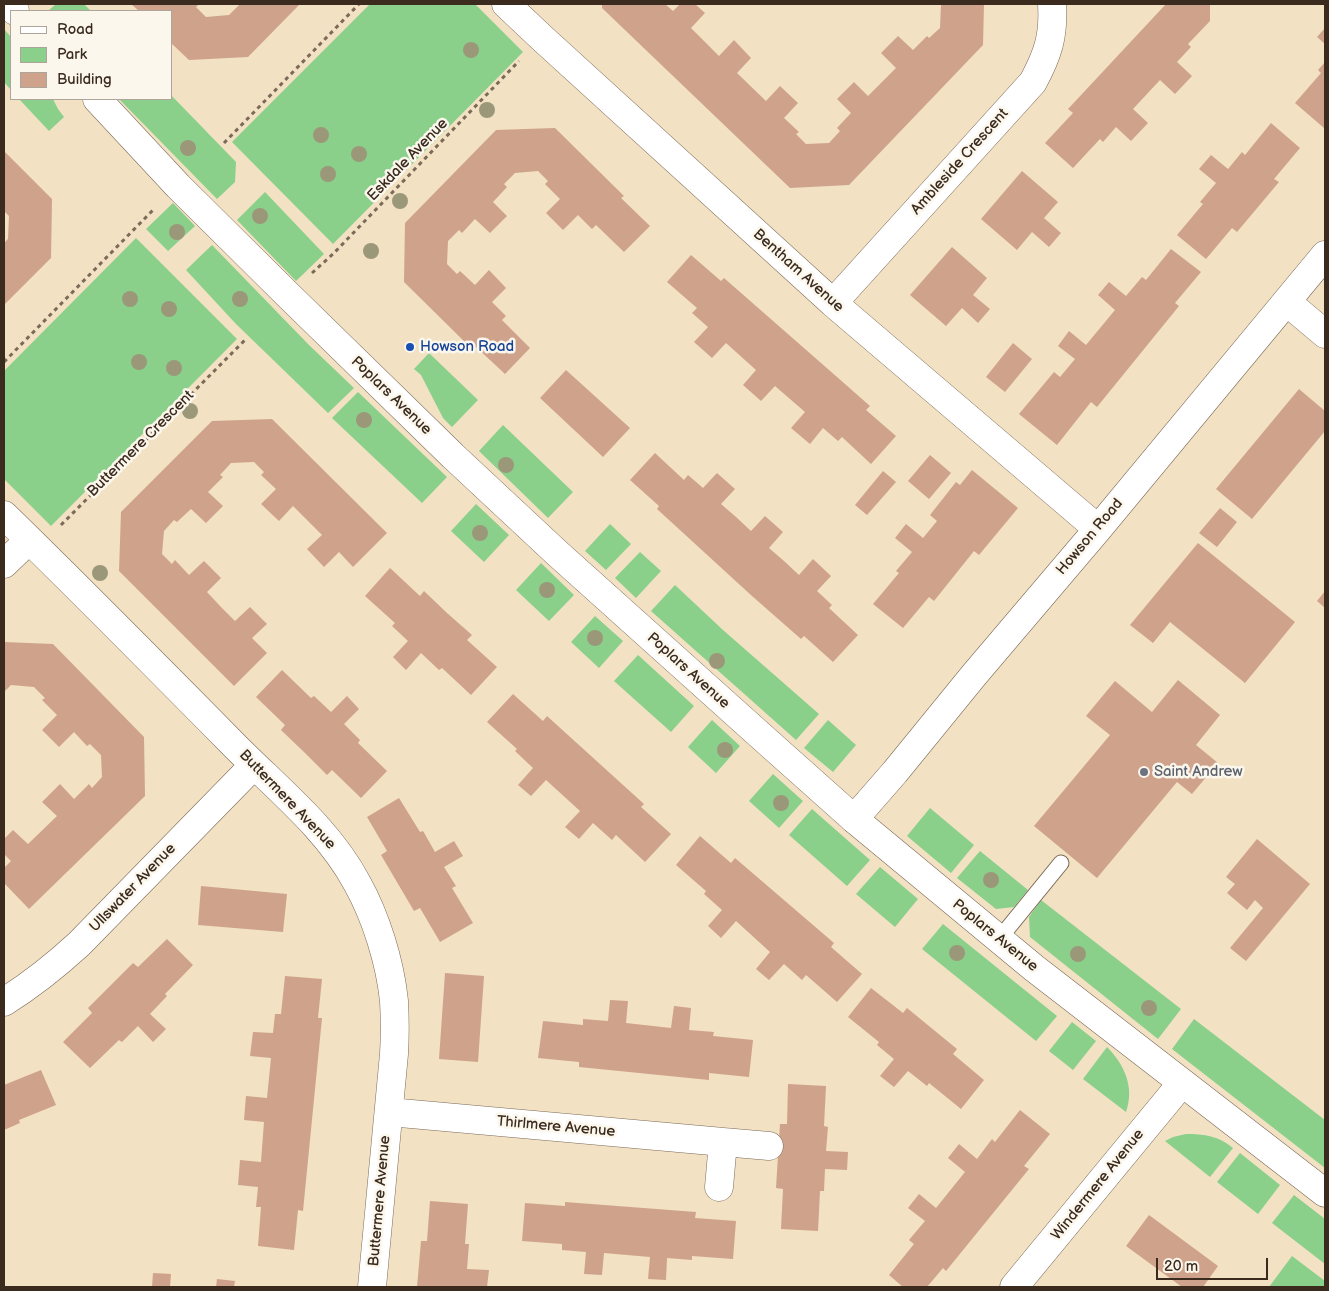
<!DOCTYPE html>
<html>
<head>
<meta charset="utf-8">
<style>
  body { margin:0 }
  #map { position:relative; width:1329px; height:1291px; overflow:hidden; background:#f2e1c3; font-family:"Balsamiq Sans",sans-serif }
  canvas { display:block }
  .frame { position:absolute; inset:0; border:5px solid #3b2a1e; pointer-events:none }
  .legend { position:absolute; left:10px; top:10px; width:162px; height:90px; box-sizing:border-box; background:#fbf7ec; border:1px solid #aea59a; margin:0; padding:6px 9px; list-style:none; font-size:15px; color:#3b2a1e }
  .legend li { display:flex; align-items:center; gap:10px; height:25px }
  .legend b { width:25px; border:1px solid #aea59a }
  .scale { position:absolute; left:1156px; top:1258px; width:112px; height:22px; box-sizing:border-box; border:2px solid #3b2a1e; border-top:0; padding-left:6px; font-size:15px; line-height:18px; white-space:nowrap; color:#3b2a1e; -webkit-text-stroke:4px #fbf7ec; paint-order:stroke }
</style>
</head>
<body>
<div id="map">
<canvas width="1329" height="1291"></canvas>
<div class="frame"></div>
<ul class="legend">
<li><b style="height:6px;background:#fff"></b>Road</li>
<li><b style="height:14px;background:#8ad08a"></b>Park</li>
<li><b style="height:14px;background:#cfa28b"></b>Building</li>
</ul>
<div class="scale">20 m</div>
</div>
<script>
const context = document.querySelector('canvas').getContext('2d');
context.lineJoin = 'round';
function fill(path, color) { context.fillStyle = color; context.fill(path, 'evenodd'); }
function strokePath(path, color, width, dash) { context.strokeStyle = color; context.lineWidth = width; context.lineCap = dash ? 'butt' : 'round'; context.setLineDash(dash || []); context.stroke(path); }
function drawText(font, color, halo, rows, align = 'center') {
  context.font = font + ' "Balsamiq Sans",sans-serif'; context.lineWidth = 5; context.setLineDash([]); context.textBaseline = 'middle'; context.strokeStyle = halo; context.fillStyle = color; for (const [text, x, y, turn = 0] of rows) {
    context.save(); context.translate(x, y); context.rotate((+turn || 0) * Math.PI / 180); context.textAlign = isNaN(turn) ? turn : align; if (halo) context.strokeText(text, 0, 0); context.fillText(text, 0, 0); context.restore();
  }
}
const green = new Path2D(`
  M56,4H84L91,11H48Z
  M370,4H475L523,52L333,244L232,142Z
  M4,29L11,37V90L4,82Z
  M171,95L236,162L235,182L217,199L119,99H171Z
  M19,99H53L58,109L64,117L49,131Z
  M265,192L324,254L296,281L237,220Z
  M173,203L195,226L168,251L146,229Z
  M136,238L237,339L51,526L4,479V371Z
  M212,245L309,345L354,388L328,413L236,324L186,270Z
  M429,353L478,400L452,427L443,418L421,375L414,369Z
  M358,392L447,477L422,503L332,418Z
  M503,425L573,492L548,518L479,451Z
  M476,504L509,535L484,562L451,531Z
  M610,524L631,544L606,570L585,551Z
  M640,552L661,571L636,598L615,578Z
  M541,563L574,595L549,621L516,590Z
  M675,585L723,630L819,714L796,740L651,611Z
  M595,616L623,641L599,668L571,642Z
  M638,655L694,706L671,732L614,681Z
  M712,720L740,746L716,773L688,747Z
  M828,720L856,745L833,772L804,748Z
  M773,774L803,801L779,828L749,801Z
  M930,808L974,845L951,873L907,836Z
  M812,809L870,860L847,886L789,835Z
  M980,851L1028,890L1014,907L996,909L957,878Z
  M880,867L918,899L895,927L856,894Z
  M1041,900L1181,1009L1158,1039L1030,937L1029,917Z
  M943,924L1057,1016L1036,1041L922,949Z
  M1194,1019L1325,1120V1168L1172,1049Z
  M1072,1022L1096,1041L1073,1070L1049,1051Z
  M1107,1047C1124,1064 1135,1087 1126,1112L1083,1079Z
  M1186,1134C1204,1134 1219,1136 1233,1148L1210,1177L1165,1141L1173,1137Z
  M1240,1153L1280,1185L1258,1214L1217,1182Z
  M1294,1195L1325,1219V1264L1272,1223Z
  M1292,1256L1325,1281V1287H1269Z`);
const building = new Path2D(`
  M131,4H199L196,7L206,17L229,15L240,4H300L248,57L189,60L171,43V11H139Z
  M602,4H665L673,11L680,4H695L705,13L691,28L719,56L734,40L751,58L737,73L766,101L780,86L798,103L784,118L799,132L796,134L806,144L829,143L840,131L837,128L851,113L837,99L854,82L868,96L896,68L881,53L898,36L913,50L927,36L929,38L940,28L941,4H984L983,45L849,185L790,188L602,8Z
  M1166,4H1210V21L1188,44L1191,47L1177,62L1192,76L1175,94L1160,80L1133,109L1148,123L1131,141L1116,127L1103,142L1100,139L1073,168L1045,143L1073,113L1068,109Z
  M1325,28V44L1317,37Z
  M1325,62V126L1324,128L1295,103L1321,73L1318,70Z
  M1271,123L1300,148L1274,179L1279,182L1237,232L1232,228L1206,259L1177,235L1203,204L1200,202L1216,183L1199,169L1211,155L1228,169L1242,152L1245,155Z
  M555,128L624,196L621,198L650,226L624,252L596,225L592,229L578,215L563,230L546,213L560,199L545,184L548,181L538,171L515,173L504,184L507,187L493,202L507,216L490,233L475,219L462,233L459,230L448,241L447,264L457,274L460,271L475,285L489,270L506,288L492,302L506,316L502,320L530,348L505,374L476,347L473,350L404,282L405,223L496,130Z
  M4,151L52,199L51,258L4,305V243L8,239L9,216L4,211Z
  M1022,171L1058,202L1044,218L1061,233L1049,247L1032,232L1017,250L981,219Z
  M952,247L987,278L973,295L990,309L978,323L962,308L946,326L910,295Z
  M1171,249L1201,272L1175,303L1179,306L1097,407L1091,402L1057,445L1019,414L1054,372L1060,377L1075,359L1058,346L1069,331L1086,345L1115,310L1098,295L1109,282L1126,296L1142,277L1146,280Z
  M691,255L721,281L724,278L845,384L870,406L866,410L896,436L871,464L842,437L838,441L823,428L810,444L791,428L805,412L775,386L761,401L743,385L756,370L726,343L712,358L694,342L708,327L692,313L697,308L667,282Z
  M1013,343L1032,359L1005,392L986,377Z
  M566,370L630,428L603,457L540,398Z
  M1299,389L1325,411V431L1252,519L1216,489Z
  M272,419L387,533L353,567L339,552L324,567L307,549L322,535L293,506L279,521L261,504L276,489L261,475L264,472L254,462L231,463L220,475L223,477L208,492L223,506L206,523L191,509L177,522L174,520L164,531L162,554L172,564L175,560L189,575L204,561L221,578L207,592L221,607L235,621L250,607L267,624L252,638L267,653L234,686L119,571L121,512L212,421Z
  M655,453L684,480L688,475L703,488L717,473L735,489L721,504L736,517L751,531L765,516L783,532L769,548L784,561L799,575L813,559L831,576L817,591L832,605L829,608L858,635L833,662L804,636L801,639L752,596L657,509L659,506L630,480Z
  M930,455L951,473L929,499L908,481Z
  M972,470L1018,508L979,555L974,551L934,601L929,597L903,628L873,604L899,573L896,571L912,552L895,538L906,524L923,538L937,521L930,515L956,482L960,485Z
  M883,471L896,482L867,515L855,505Z
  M1220,508L1237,522L1217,547L1199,533Z
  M1198,543L1295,622L1245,683L1170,622L1153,643L1130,625Z
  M390,568L420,596L424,591L447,613L472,635L467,640L497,667L471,695L442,668L439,670L421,653L406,670L393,657L408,641L392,626L395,623L365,596Z
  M1325,591V608L1317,601Z
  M4,642L53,644L144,737L145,796L29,909L4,883V868L11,861L4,854V839L13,830L28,844L57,816L42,802L60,784L74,799L89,784L92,788L102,777L101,755L90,744L87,746L74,732L59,747L42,730L57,715L42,700L45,698L34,687L11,685L4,692Z
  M282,670L311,698L314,696L331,712L347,696L359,709L344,724L360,740L358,743L387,771L361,798L332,770L327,775L305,753L281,730L285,725L256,697Z
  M1178,680L1220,715L1196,745L1218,763L1192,794L1177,782L1097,878L1034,826L1110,735L1086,716L1115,681L1152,712Z
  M513,694L543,721L547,716L644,804L641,807L671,834L645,862L616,835L612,840L593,823L579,839L565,827L580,811L546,780L531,796L518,785L533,768L515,751L517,749L487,722Z
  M399,798L420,832L423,831L435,852L454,841L463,856L444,867L456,886L452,888L473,923L440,942L420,908L414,911L381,855L387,851L367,817Z
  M700,836L731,863L735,858L834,943L831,947L862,974L837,1002L806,975L802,980L784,964L769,980L756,969L770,952L736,921L721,938L708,926L722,910L704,894L706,891L676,865Z
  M1257,839L1310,884L1246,961L1230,948L1263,908L1255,900L1247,910L1227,893L1235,884L1226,877Z
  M201,886L287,894L283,932L198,925Z
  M167,939L193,965L165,994L167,996L150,1014L166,1029L153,1042L138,1026L122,1042L119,1040L90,1068L63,1042L92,1013L88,1008L133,963L138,967Z
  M445,973L484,976L478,1062L439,1059Z
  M285,976L322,979L318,1018H322L303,1211L298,1210L294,1250L258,1246L261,1207H256L258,1187L238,1185L240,1160L261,1162L264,1122L244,1120L246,1096L267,1098L271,1058L250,1056L253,1032L273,1033L275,1014H281Z
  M871,988L903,1013L907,1008L957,1049L953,1054L984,1080L961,1109L929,1083L927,1086L908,1071L894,1087L880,1076L894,1059L877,1045L879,1042L848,1017Z
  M610,1000L628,1001L626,1023L671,1028L674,1006L691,1008L689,1030L714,1032L713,1036L753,1040L749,1077L709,1073V1080L579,1067V1062L538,1058L543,1021L583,1025V1019L608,1021Z
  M41,1070L56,1105L19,1120L20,1123L4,1130V1085Z
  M788,1084L826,1086L824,1126L828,1127L826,1151L848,1152L847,1170L825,1169L824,1191H820L818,1231L781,1229L783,1189L776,1188L780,1124H787Z
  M1020,1110L1050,1134L1024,1166L1029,1169L946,1271L943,1268L927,1287H903L889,1275L914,1244L909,1240L925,1221L908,1208L919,1194L936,1208L965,1172L948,1158L959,1144L977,1159L992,1139L995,1142Z
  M430,1201L468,1204L465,1244H469L467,1269L489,1270L487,1287H417L421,1241H427Z
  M565,1202L696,1212L695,1218L736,1221L733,1259L692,1256V1260L667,1258L666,1280L648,1279L650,1257L604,1253L602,1275L584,1274L586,1252L562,1250V1244L522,1241L525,1203L565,1206Z
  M1149,1215L1218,1266L1203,1287H1182L1126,1246Z
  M153,1273L171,1274L170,1287H152Z
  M217,1279L235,1281L234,1287H216Z`);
const path = new Path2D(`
  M224,143L359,4
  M312,273L333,254L519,61
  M4,362L154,209
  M61,525L245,340`);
const lane = new Path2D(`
  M999,939L1061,863`);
const street = new Path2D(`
  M506,4L542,38L833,303L1098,529
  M1287,302L1325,334
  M833,303L1033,82C1048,54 1054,36 1052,4
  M4,515C81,590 156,666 231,742C275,787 327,827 357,883C376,917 390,962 394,1001C395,1019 395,1037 394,1054L372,1287
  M4,564L29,540
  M854,819L895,772L974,675L1098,529L1325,255
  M4,1002C31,985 55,966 79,944L254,765
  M389,1112L723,1142
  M719,1187L723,1142L769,1146
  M1014,1287L1182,1083`);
const secondary = new Path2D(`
  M8,4L15,11
  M97,99L178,186L288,295L453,456L557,553L771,745L854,819L1034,968L1325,1193`);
const trees = [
  [471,50],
  [487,110],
  [321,135],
  [188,148],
  [359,154],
  [328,174],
  [400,201],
  [260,216],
  [177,232],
  [371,251],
  [130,299],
  [240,299],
  [169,309],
  [139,362],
  [174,368],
  [190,411],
  [364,420],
  [506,465],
  [480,533],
  [100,573],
  [547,590],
  [595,638],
  [717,661],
  [725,750],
  [781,803],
  [991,880],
  [957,953],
  [1078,954],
  [1149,1008]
];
const markers = [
  [410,347,5,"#1a4fb4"],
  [1144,772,5,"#6b7280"]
];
const streetNames = [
  ["Eskdale Avenue",408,160,-46],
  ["Ambleside Crescent",960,162,-48],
  ["Bentham Avenue",798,271,42],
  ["Poplars Avenue",391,396,44],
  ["Buttermere Crescent",141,444,-45],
  ["Howson Road",1090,537,-50],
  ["Poplars Avenue",688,671,42],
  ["Buttermere Avenue",287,800,46],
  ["Ullswater Avenue",133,888,-46],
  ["Poplars Avenue",995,936,39],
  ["Thirlmere Avenue",556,1127,5],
  ["Windermere Avenue",1098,1185,-51],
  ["Buttermere Avenue",380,1201,-85]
];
const transitNames = [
  ["Howson Road",420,347]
];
const worshipNames = [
  ["Saint Andrew",1154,772]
];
fill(green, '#8ad08a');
fill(building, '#cfa28b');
strokePath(lane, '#7b6a58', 17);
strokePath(street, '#7b6a58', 29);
strokePath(secondary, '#7b6a58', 29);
strokePath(path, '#7b6a58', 3, [4, 4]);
strokePath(lane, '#fff', 15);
strokePath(street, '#fff', 28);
strokePath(secondary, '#fff', 28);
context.fillStyle = '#9b987a';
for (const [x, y] of trees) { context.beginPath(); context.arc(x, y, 8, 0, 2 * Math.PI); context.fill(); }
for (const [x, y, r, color] of markers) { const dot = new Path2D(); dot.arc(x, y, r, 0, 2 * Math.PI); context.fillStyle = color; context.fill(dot); strokePath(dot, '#fbf7ec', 2); }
drawText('15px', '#3b2a1e', '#fbf7ec', streetNames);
drawText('15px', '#164399', '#fbf7ec', transitNames, 'left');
drawText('15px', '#5b616d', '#fbf7ec', worshipNames, 'left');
</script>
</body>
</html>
